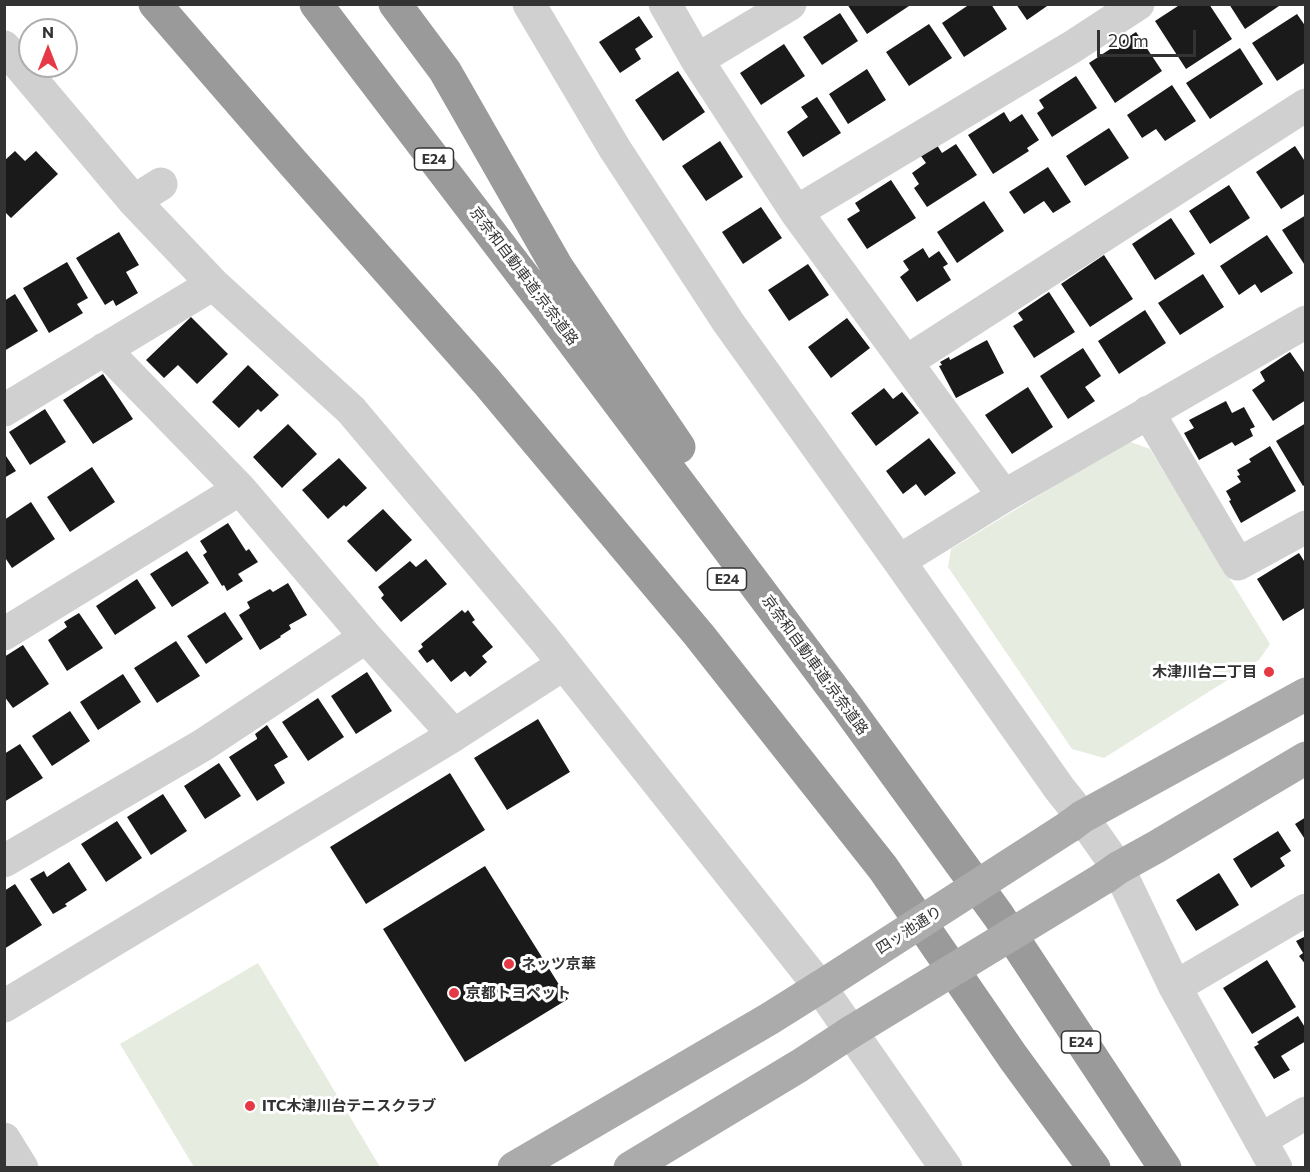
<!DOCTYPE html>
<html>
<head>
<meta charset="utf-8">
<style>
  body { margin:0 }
  #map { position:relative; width:1310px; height:1172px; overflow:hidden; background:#fff; font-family:Commissioner,sans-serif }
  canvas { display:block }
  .frame { position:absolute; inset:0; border:6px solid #333; pointer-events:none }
  .north { position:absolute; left:18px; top:18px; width:60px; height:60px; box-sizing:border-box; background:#fff; border:2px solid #adadad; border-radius:50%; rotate:0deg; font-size:16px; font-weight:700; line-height:24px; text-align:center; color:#333 }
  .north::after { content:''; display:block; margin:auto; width:21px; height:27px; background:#e63946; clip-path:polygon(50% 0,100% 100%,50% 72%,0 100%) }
  .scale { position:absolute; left:1097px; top:30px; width:99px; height:27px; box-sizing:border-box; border:3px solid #333; border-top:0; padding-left:8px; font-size:18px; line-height:21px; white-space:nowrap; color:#333; -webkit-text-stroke:4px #fff; paint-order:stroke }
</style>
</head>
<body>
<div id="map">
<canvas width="1310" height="1172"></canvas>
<div class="frame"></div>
<div class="north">N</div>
<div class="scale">20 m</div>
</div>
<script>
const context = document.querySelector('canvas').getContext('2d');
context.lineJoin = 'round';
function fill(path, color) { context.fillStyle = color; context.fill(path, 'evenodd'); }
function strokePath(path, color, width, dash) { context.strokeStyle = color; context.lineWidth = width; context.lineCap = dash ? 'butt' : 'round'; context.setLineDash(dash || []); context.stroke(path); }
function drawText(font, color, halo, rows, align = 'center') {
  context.font = font + ' Commissioner,"Noto Sans JP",sans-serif'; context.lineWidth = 6; context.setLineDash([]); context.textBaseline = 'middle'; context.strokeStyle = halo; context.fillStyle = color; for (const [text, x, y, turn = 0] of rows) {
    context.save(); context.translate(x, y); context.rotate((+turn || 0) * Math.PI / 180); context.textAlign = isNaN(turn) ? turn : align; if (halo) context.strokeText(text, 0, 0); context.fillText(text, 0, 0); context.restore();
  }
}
const green = new Path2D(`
  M1128,441L1150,449L1270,644L1259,660L1104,758L1072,749L948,567L951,549Z
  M258,963L380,1167H194L120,1044Z`);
const building = new Path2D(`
  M847,4H912L867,34Z
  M970,4H991L1007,29L964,57L942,23Z
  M1016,4H1050L1027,20Z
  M1181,4H1209L1232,39L1186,69L1155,21Z
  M1229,4H1282L1245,29Z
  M840,13L858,41L822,65L803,37Z
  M1297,14L1306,27V62L1277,81L1252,43Z
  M639,16L653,37L635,49L641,59L620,73L599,42Z
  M929,24L952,58L909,86L886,52Z
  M1136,32L1162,71L1115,103L1089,63Z
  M784,44L805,76L761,105L740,73Z
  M1240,48L1263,84L1210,119L1186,83Z
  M867,69L886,100L848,124L829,94Z
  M678,71L705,112L663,141L635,100Z
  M1076,76L1097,108L1052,137L1037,113L1044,108L1039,100Z
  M1172,85L1196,121L1165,141L1156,129L1142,138L1127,115Z
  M817,97L841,133L803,157L787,132L808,117L801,107Z
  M1004,112L1010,122L1022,114L1039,140L1027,148L1029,151L993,174L968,135Z
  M1109,128L1129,158L1085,186L1066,156Z
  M720,141L743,177L706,201L682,166Z
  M956,144L977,175L927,207L914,188L919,184L912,173L926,163L921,156L937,145L942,153Z
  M1295,146L1306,163V193L1281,209L1256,172Z
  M15,151L25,161L36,151L58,174L11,218L4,211V161Z
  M1048,167L1071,202L1053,213L1044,201L1024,214L1009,192Z
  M891,180L916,218L867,249L847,219L860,211L855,203Z
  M1229,185L1250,218L1210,244L1189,211Z
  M984,201L1004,231L957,263L937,232Z
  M761,207L782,238L743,264L722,232Z
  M1306,215V267L1282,230Z
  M1171,218L1195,254L1155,280L1132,244Z
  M119,232L139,265L126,272L138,293L116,306L113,300L105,305L76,258Z
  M1267,235L1293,273L1261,293L1255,284L1239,295L1220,266Z
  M923,248L929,258L939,251L948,264L943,267L951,280L917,302L900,277L909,270L903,261Z
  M1104,255L1133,299L1090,327L1061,284Z
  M67,262L88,298L77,304L83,313L49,333L23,288Z
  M808,264L829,295L789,321L768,290Z
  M1203,274L1224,307L1180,335L1158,303Z
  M1049,292L1075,332L1034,358L1013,326L1023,320L1018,313Z
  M15,294L38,331L4,351V301Z
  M1145,310L1166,343L1119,374L1098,341Z
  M191,317L228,354L197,384L178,365L164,378L146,360Z
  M847,318L870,348L831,378L808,347Z
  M987,340L1004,373L956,398L939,366L942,365L940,362L949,357L950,360Z
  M1083,348L1101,376L1085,387L1095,401L1068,419L1040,376Z
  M1290,352L1306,375V400L1273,421L1252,390L1265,381L1260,372Z
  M248,365L279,395L261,412L258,409L239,428L212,402Z
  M103,374L133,419L93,444L63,400Z
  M1028,387L1053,427L1012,454L985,415Z
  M884,388L893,399L902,392L919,413L876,446L851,413Z
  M1226,401L1232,413L1244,407L1255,427L1250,429L1253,436L1235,446L1232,442L1199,460L1184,433L1194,428L1189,420Z
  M45,409L66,442L30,465L9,432Z
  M1306,423V484L1303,486L1276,441Z
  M288,424L317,454L282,488L253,457Z
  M929,438L956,473L925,496L916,484L903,494L886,471Z
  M1270,446L1296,491L1241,523L1229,501L1231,500L1226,491L1241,482L1237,476L1240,475L1237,470L1251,462L1249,459Z
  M4,453L16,471L4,478Z
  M339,458L367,488L346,507L344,505L328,519L302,490Z
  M92,467L115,502L70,532L47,497Z
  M31,502L55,539L12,568L4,556V520Z
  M383,509L412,540L376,572L347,541Z
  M228,523L246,551L249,549L258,562L238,574L243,581L227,591L224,585L222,586L203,555L207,552L200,541Z
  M187,551L209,583L172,607L150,574Z
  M1299,553L1306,564V607L1283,621L1257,579Z
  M426,559L447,584L401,622L381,598L384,595L378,587L410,561L416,567Z
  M137,579L156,608L115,635L96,606Z
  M288,583L307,615L289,625L291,629L280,636L281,637L260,650L239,615L250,608L247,602L270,589L273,592Z
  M462,610L465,613L468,610L475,620L472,622L493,647L482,656L487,662L470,677L465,671L451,682L433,659L427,663L418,651L423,647L421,644Z
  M225,612L243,639L206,664L187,636Z
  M79,613L103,648L67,671L48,640L67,627L64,622Z
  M176,641L200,676L157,703L134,668Z
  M23,645L49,684L13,708L4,696V657Z
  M367,672L392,711L356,734L331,696Z
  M123,674L141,702L98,730L80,702Z
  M318,698L344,737L308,761L282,722Z
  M70,711L90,741L52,766L32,736Z
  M538,719L570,772L507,810L474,758Z
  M267,725L288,757L274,765L285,783L257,801L229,757L257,739V738L255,734Z
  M20,744L43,778L4,802V754Z
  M219,763L241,796L205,819L184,786Z
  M450,773L485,830L366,904L330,847Z
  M163,794L187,831L151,855L127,817Z
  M1306,817V841L1295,824Z
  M117,821L142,858L106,882L81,844Z
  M1278,831L1291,851L1280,858L1285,866L1251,888L1233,859Z
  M69,862L87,890L65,904L67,906L53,914L30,879L44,871L47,877Z
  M485,866L568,999L465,1062L383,929Z
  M1219,873L1239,905L1196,931L1176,900Z
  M15,884L42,925L4,949V891Z
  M1306,936V965L1299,956L1303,953L1296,941Z
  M1267,960L1296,1007L1252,1034L1223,988Z
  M1298,1016L1306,1029V1041L1281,1056L1290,1070L1274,1079L1254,1047L1259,1044L1257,1042Z`);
const minor = new Path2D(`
  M529,4L615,149L728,322L899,561L1059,788L1082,817L1118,868L1175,987L1276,1168
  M665,4L697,60L796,212L1004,496
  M4,47L134,201L213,284L351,410L545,640L820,987L946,1168
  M697,60L790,4
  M134,201L161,184
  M796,212L1072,47L1138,4
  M104,349L240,489L366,637L454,735
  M906,362L1306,105
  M4,410L213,284
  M1148,412L1238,564L1306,527
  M899,561L1004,496L1306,322
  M4,634L240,489
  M4,861L203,745L366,637
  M1175,987L1306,910
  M4,1006L454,735L564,664
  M4,1139L22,1168
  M1260,1140L1306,1113`);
const major = new Path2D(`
  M1070,826L1082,817L1306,694
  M1104,878L1118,868L1156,847L1306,758
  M514,1168L769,1019L820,987
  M630,1168L799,1066L851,1032`);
const highway = new Path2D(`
  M155,4L293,163L487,382L699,635L883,868L1013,1057L1094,1168
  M316,4L553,315L847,707L998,915L1165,1168
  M395,4L445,71L557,267L679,447`);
const majorBridge = new Path2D(`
  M820,987L1070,826
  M851,1032L1104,878`);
const markers = [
  [1269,672,6,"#e63946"],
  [509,964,6,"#e63946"],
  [454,993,6,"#e63946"],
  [250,1106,6,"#e63946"]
];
const shields = [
  [434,159,39],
  [727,579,39],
  [1081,1042,39]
];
const shieldNames = [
  ["E24",434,159],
  ["E24",727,579],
  ["E24",1081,1042]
];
const streetNames = [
  ["京奈和自動車道;京奈道路",524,276,53],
  ["京奈和自動車道;京奈道路",815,665,54],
  ["四ッ池通り",909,930,-33]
];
const poiNames = [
  ["木津川台二丁目",1257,672,"right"],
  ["ネッツ京華",521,964],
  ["京都トヨペット",466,993],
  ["ITC木津川台テニスクラブ",262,1106]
];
fill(green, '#e6ecdf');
fill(building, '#1a1a1a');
strokePath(minor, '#d0d0d0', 33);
strokePath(major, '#ababab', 33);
strokePath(highway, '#9a9a9a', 33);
strokePath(majorBridge, '#ababab', 33);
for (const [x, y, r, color] of markers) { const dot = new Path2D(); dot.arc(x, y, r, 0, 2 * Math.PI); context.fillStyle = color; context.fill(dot); strokePath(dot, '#fff', 2); }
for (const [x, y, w] of shields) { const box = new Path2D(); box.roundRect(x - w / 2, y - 11, w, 22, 4.5); context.fillStyle = '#fff'; context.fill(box); strokePath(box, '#333', 1.5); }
drawText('bold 14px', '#333', null, shieldNames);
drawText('15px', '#333', '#fff', streetNames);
drawText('bold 15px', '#333', '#fff', poiNames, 'left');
</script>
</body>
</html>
